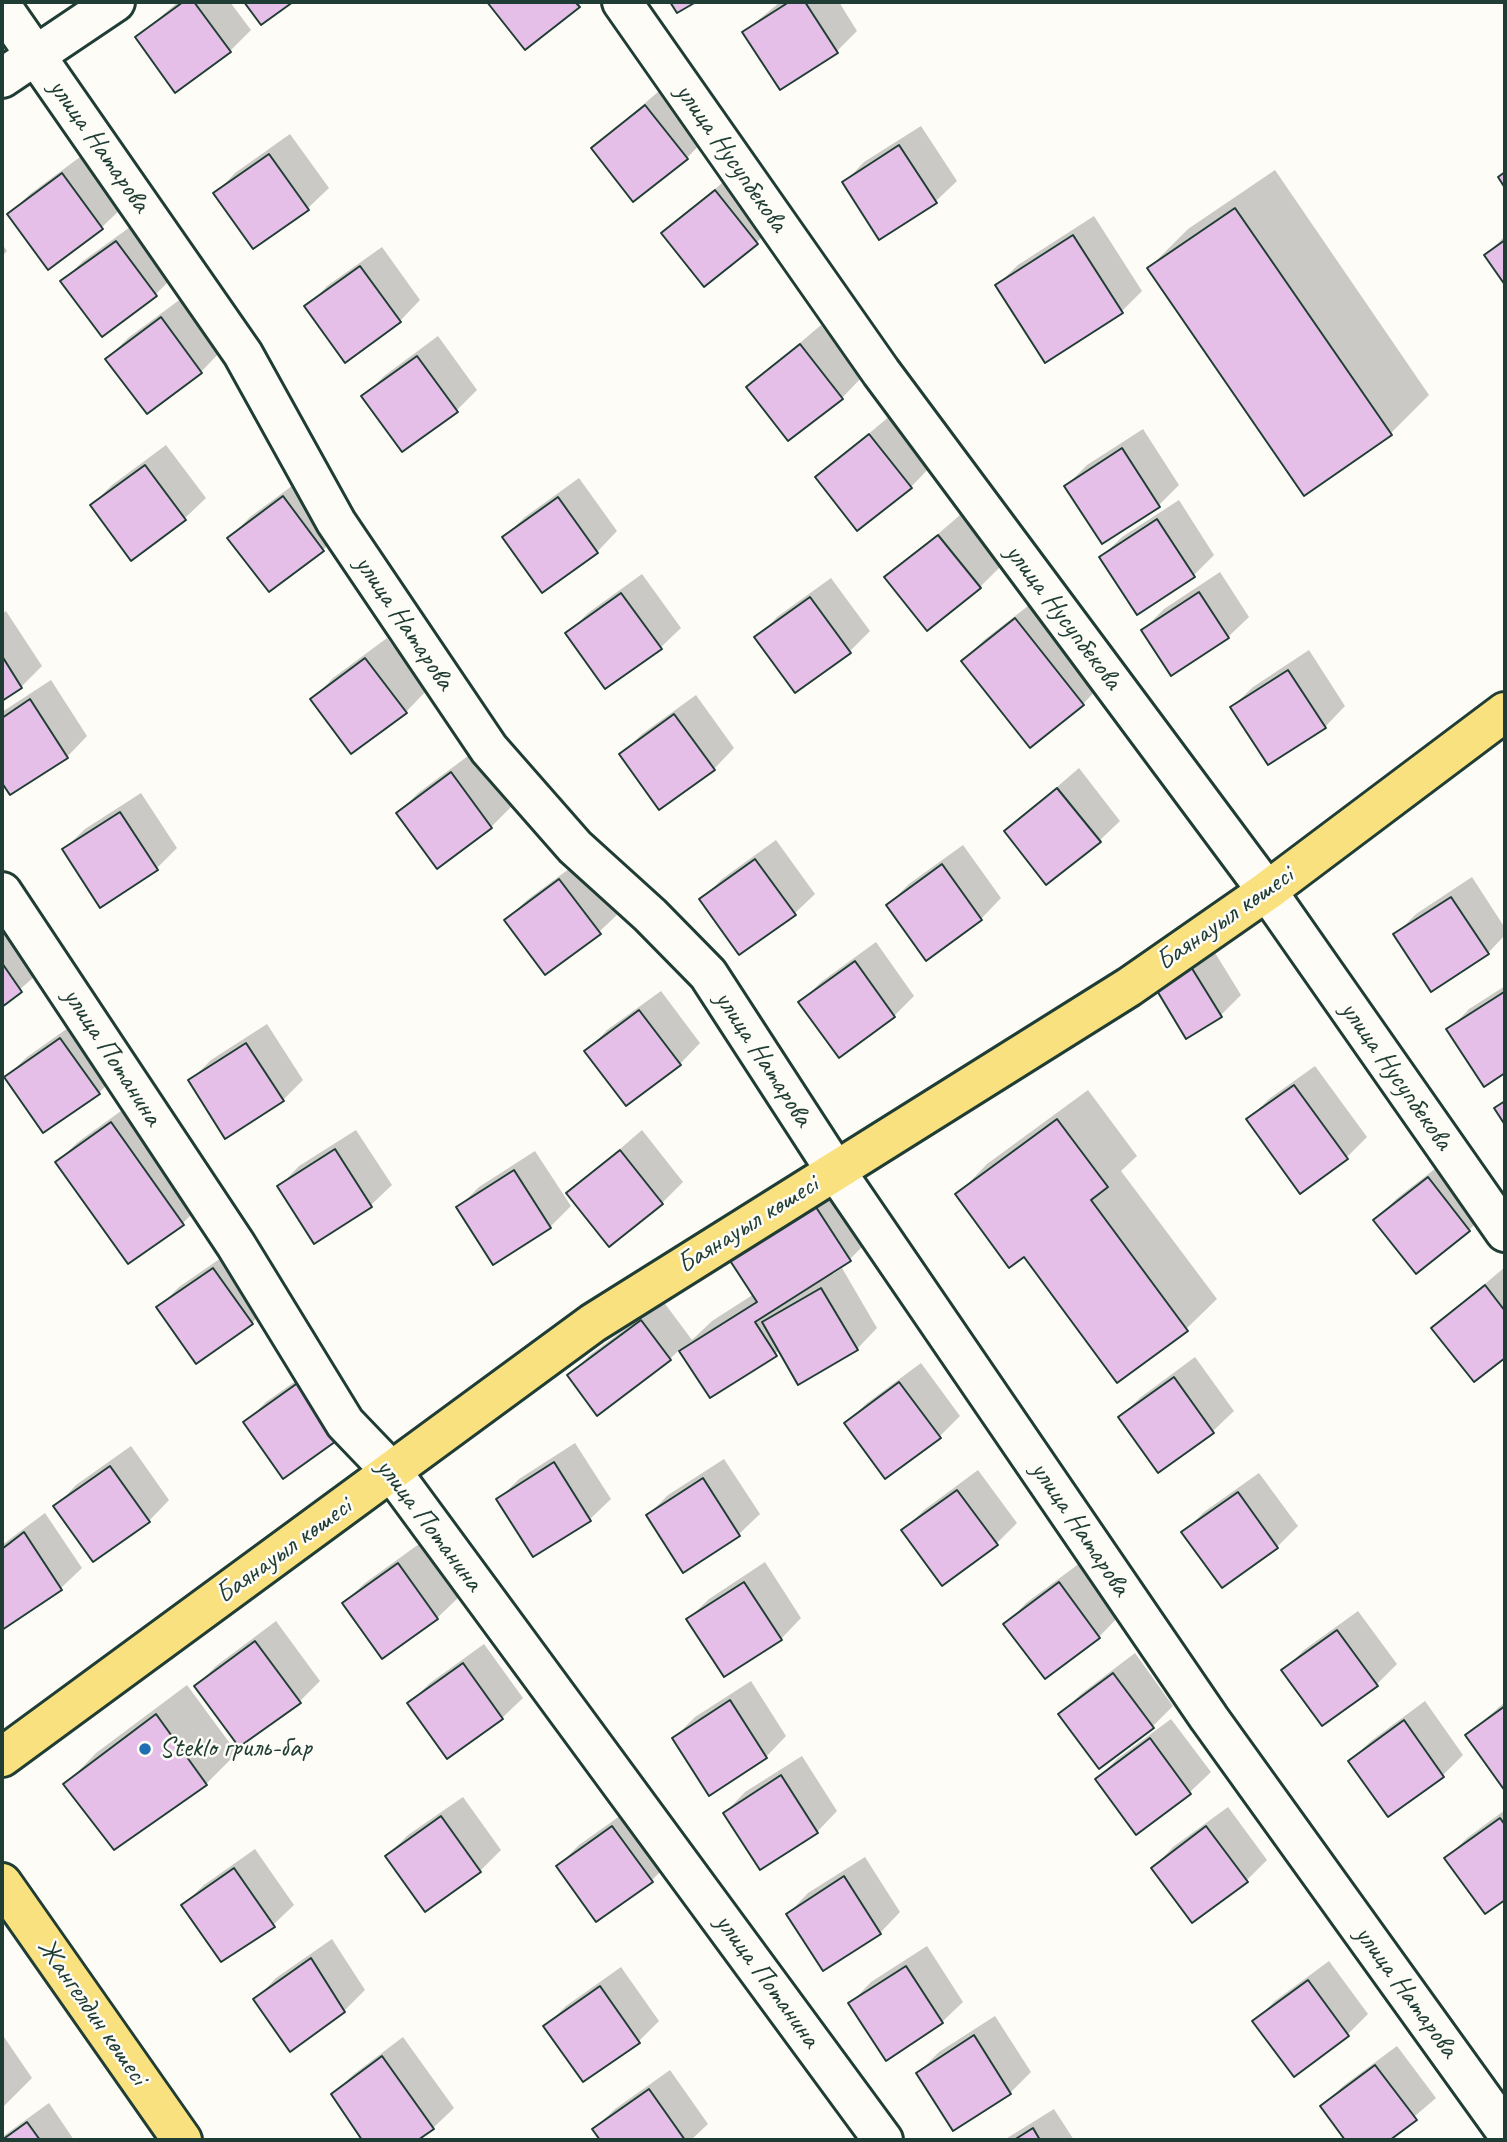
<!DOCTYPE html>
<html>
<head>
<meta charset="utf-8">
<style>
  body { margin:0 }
  #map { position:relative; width:1507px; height:2142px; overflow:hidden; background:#fdfcf7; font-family:Caveat,sans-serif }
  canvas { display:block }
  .frame { position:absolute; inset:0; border:4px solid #1f3d34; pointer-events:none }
</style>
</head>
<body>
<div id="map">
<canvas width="1507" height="2142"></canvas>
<div class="frame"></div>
</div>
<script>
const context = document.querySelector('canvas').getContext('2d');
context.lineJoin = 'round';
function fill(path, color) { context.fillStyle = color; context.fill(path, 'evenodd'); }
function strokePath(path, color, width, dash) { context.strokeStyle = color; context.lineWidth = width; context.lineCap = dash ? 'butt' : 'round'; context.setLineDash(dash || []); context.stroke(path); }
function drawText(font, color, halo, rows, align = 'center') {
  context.font = font + ' Caveat,sans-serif'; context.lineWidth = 5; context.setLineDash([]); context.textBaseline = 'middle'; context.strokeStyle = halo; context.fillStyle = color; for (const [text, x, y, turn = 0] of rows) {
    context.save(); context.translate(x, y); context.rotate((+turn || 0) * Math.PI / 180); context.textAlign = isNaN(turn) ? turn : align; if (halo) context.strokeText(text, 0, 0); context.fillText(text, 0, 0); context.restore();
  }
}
const shadow = new Path2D(`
  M178,2H230L251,30L230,51L137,37Z
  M489,2H583L525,48Z
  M780,2H839L857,31L837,51L781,87L744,32Z
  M666,85L707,137L687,158L593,148Z
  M921,126L957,181L936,201L879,238L844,183L864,162Z
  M290,134L329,188L308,208L254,247L215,194L235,173Z
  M84,154L123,207L102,227L49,267L9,214L30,194Z
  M737,170L777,222L757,242L664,233Z
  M1275,170L1429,395L1390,434L1149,268L1188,229Z
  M1094,216L1142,291L1122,311L1046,361L997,285L1018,265Z
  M137,222L176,274L156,294L102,335L63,281L83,261Z
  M1505,236V282L1486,255Z
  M2,244L7,251L2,256Z
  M382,247L420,300L400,321L307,307L327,286Z
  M182,298L221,351L201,372L107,359L128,338Z
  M821,325L862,377L842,398L748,387Z
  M438,336L477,390L457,410L364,396L384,376Z
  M891,415L931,466L911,487L817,477Z
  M1143,429L1179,485L1159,505L1066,486L1087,465Z
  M166,445L206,498L185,518L131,558L92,505L112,485Z
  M304,477L344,529L323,550L230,538L250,517Z
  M579,478L617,531L597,552L504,537L525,517Z
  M1179,500L1214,555L1193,576L1101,557L1122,537Z
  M960,515L1000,567L980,587L887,578Z
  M1220,572L1249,617L1228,637L1143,630L1164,609Z
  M642,574L681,628L660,648L567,634L588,613Z
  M831,578L870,631L850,651L757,638L777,617Z
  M1037,599L1103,683L1083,704L963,661L984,640Z
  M6,611L42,666L21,687L2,699V614Z
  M387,638L426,691L406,712L313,699L333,678Z
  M1309,650L1345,706L1325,727L1232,707L1253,687Z
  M51,680L87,736L67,757L10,793L2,780V712Z
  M696,695L734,748L714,769L621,754L642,734Z
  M472,753L512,806L491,827L438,866L398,814L418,793Z
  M1079,768L1120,821L1099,841L1006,831Z
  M141,793L177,848L156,869L64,849L85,829Z
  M776,840L815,894L794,914L702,899L722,879Z
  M963,845L1001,898L981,919L888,905L909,884Z
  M581,860L620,912L599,932L506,920L527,900Z
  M1472,877L1505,928V935L1488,953L1396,934L1416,914Z
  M2,918L42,970L2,1005Z
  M876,942L914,996L894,1016L801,1002L821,982Z
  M1209,943L1241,995L1220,1016L1155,984Z
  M1505,986V1071L1484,1085L1449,1030L1469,1009Z
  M661,991L700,1043L680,1064L587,1051L607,1030Z
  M82,1018L119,1072L99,1093L6,1077L27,1057Z
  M267,1024L303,1080L283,1100L190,1081L211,1060Z
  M1315,1066L1367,1137L1347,1157L1248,1120L1269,1099Z
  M1088,1090L1137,1156L1121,1171L1217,1299L1186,1329L1024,1255L957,1195L987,1164Z
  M132,1103L203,1203L183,1223L57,1162L78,1142Z
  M356,1130L392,1185L371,1205L279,1187L299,1166Z
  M642,1130L683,1182L662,1203L569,1193Z
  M535,1151L571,1206L550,1227L494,1263L458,1208L479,1187Z
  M1449,1158L1490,1210L1469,1230L1376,1220L1396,1199Z
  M843,1172L880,1229L850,1259L832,1271L833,1274L842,1268L877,1328L857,1349L780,1350L711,1396L680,1349L670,1359L569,1376L590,1355L663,1301L692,1340L712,1321L754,1294L730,1256Z
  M234,1249L272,1302L252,1323L159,1307L179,1287Z
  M1505,1267V1355L1474,1380L1433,1328Z
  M1195,1357L1234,1411L1213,1431L1159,1471L1120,1417L1141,1397Z
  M321,1363L338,1437L245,1423L266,1402Z
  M921,1363L960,1416L940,1436L886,1476L847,1423L867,1403Z
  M575,1443L611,1499L590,1519L534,1555L498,1500L519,1479Z
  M131,1446L169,1500L149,1521L56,1506L76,1485Z
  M724,1459L760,1514L739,1534L683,1571L648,1515L668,1495Z
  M978,1470L1017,1523L997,1543L904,1530L924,1510Z
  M1259,1473L1298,1526L1277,1547L1184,1532L1204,1512Z
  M45,1513L82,1568L61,1588L2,1628V1545Z
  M419,1544L458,1598L437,1618L344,1603L365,1583Z
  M765,1562L801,1618L781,1639L688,1619L709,1599Z
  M1080,1563L1119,1616L1099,1637L1006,1624L1026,1603Z
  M1358,1611L1397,1664L1376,1685L1283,1671L1304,1650Z
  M276,1621L320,1681L300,1701L239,1745L196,1686L216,1666Z
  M484,1644L523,1698L502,1718L409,1703L430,1683Z
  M1135,1653L1173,1706L1153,1726L1099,1767L1060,1714L1081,1694Z
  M751,1681L786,1736L766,1757L674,1738L695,1717Z
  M187,1685L237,1753L206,1784L114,1848L66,1784L96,1753Z
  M1425,1701L1463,1755L1443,1775L1350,1761L1371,1741Z
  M1505,1702V1788L1467,1735Z
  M1171,1719L1211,1772L1190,1792L1136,1832L1097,1779L1117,1759Z
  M802,1756L837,1811L817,1832L725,1813L745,1792Z
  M463,1797L501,1850L480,1871L426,1910L387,1856L408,1835Z
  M634,1806L672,1860L651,1881L558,1866L579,1845Z
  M1228,1807L1267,1860L1247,1880L1153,1868L1173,1847Z
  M1505,1810V1897L1485,1912L1447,1858L1467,1838Z
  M255,1849L294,1905L273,1925L183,1905L204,1885Z
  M865,1857L900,1912L880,1933L788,1914L808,1893Z
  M332,1939L365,1990L344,2011L290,2049L256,1999L276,1978Z
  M927,1946L963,2002L942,2022L851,2003L871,1982Z
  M1329,1961L1368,2014L1348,2034L1294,2075L1255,2021L1275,2001Z
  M621,1967L659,2021L639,2041L546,2026L566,2006Z
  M995,2016L1031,2072L1010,2093L918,2073L939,2052Z
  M2,2034L32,2078L2,2108Z
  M403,2037L454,2108L433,2128L415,2140H364L333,2094L354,2074Z
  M1397,2046L1436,2098L1387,2140H1348L1322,2106L1343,2086Z
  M670,2070L708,2124L691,2140H602L594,2129L615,2109Z
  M49,2103L74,2140H2V2137Z
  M1054,2109L1074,2140H1004Z`);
const building = new Path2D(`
  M183,2H194L231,52L175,93L135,37Z
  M244,2H293L261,25Z
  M487,2H575L580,7L525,50Z
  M670,2H696L677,13Z
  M789,2H805L838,53L780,90L742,32Z
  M645,105L688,159L633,202L591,148Z
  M899,145L937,203L879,240L842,182Z
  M269,154L309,210L253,249L213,193Z
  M1505,172V188L1498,177Z
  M62,173L103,229L48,270L7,214Z
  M715,190L758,244L704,287L661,233Z
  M1235,208L1392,435L1304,496L1147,268Z
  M1073,235L1123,313L1045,363L995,285Z
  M1505,240V285L1484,255Z
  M116,241L157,296L102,337L60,281Z
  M360,266L401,322L345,363L304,306Z
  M161,317L202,373L147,414L105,359Z
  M800,344L843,399L788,441L746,387Z
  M417,356L458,412L402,452L361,396Z
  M869,434L912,488L857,531L815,477Z
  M1122,448L1160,507L1102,544L1064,486Z
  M145,465L186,520L131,561L90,505Z
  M283,496L324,551L269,592L227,538Z
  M558,497L598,553L542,593L502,537Z
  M1157,519L1195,577L1137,615L1099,557Z
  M938,535L981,588L927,631L884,577Z
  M1199,592L1229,638L1171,676L1141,630Z
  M621,593L662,649L605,689L565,633Z
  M810,597L851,653L795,693L754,637Z
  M1015,618L1084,705L1030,748L961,661Z
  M2,656L22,688L2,701Z
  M365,658L407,713L351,754L310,699Z
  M1288,670L1326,728L1268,765L1230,707Z
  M30,699L68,758L10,795L2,783V718Z
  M674,714L715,770L659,810L619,754Z
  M451,772L492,828L437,869L396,813Z
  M1057,788L1101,842L1046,885L1004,831Z
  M120,812L158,870L100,908L62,849Z
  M755,859L796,915L739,955L699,899Z
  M942,864L982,920L926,961L886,905Z
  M559,879L601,934L545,975L504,920Z
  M1451,897L1489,954L1431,992L1393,934Z
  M855,961L895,1017L839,1058L798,1002Z
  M1188,962L1222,1017L1186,1039L1153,984Z
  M2,963L22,992L2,1007Z
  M1504,992L1505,1073L1484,1087L1446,1029Z
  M639,1010L681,1065L626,1106L584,1051Z
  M60,1038L100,1094L43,1133L4,1077Z
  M246,1043L284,1101L225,1139L188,1080Z
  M1294,1085L1348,1159L1300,1194L1246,1119Z
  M1505,1101V1125L1494,1108Z
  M1057,1119L1108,1187L1091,1200L1188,1331L1117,1383L1024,1257L1009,1268L955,1194Z
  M111,1122L184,1225L128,1264L55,1162Z
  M335,1149L372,1207L314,1244L277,1186Z
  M620,1150L663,1204L609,1247L566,1193Z
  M514,1170L551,1228L493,1265L456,1207Z
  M1428,1177L1470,1231L1416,1274L1373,1220Z
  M812,1201L851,1261L755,1322L777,1356L710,1398L679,1351L757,1302L727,1256Z
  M213,1268L253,1324L196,1364L156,1307Z
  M1485,1285L1505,1311V1358L1474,1382L1431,1328Z
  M821,1288L858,1350L798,1385L762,1322Z
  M641,1320L671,1360L597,1416L567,1375Z
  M1174,1377L1214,1433L1158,1473L1118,1417Z
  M299,1382L339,1439L283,1479L243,1422Z
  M899,1382L941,1438L885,1479L844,1423Z
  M554,1462L591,1521L533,1557L496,1499Z
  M110,1466L150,1522L93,1562L53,1506Z
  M703,1478L740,1536L683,1573L646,1515Z
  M957,1490L998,1545L942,1586L901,1530Z
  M1238,1492L1278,1548L1222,1588L1181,1532Z
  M24,1532L62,1590L2,1630V1549Z
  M398,1563L438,1619L382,1659L342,1603Z
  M744,1582L782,1640L724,1677L686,1619Z
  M1059,1582L1100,1638L1045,1679L1003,1624Z
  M1337,1630L1378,1686L1322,1726L1281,1670Z
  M255,1641L301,1703L239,1747L194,1686Z
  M463,1663L503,1719L447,1759L407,1703Z
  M1113,1673L1154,1728L1099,1769L1058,1714Z
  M730,1700L767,1758L709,1796L672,1738Z
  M1505,1706V1791L1465,1735Z
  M156,1714L207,1785L114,1850L63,1784Z
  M1404,1720L1444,1777L1388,1817L1348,1761Z
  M1150,1738L1191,1794L1136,1835L1095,1779Z
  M781,1775L818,1833L760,1870L723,1813Z
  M441,1816L481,1872L425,1912L385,1856Z
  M1500,1818L1505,1825V1900L1485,1914L1444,1858Z
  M612,1826L653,1882L596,1922L556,1866Z
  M1206,1826L1248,1882L1192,1923L1151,1868Z
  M234,1868L275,1927L221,1962L181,1905Z
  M844,1876L881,1934L823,1971L786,1914Z
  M311,1958L345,2012L290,2052L253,1999Z
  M906,1966L943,2023L886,2061L848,2003Z
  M1308,1980L1349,2036L1294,2077L1252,2021Z
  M600,1986L640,2043L583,2082L543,2026Z
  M974,2035L1011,2094L953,2131L916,2073Z
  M382,2056L434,2129L418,2140H362L331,2094Z
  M1375,2065L1417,2120L1390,2140H1345L1320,2106Z
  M649,2089L685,2140H600L592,2129Z
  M27,2122L40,2140H2Z
  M1033,2128L1040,2140H1014Z`);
const minor = new Path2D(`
  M622,2L881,372L1267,891L1505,1232
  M2,7L243,354L336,522L489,749L575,847L650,915L708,974L835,1170L1209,1718L1505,2130
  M2,78L115,2
  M2,892L236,1245L345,1423L392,1472L883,2140`);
const major = new Path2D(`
  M2,1757L593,1323L1129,987L1267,891L1505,712
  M2,1883L182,2140`);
const markers = [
  [145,1749,7,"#1f6fb2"]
];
const streetNames = [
  ["улица Натарова",99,146,55],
  ["улица Нусупбекова",731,158,55],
  ["улица Нусупбекова",1063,617,53],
  ["улица Натарова",404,623,56],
  ["Баянауыл көшесі",1225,919,-35],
  ["улица Потанина",112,1057,57],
  ["улица Натарова",763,1059,57],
  ["улица Нусупбекова",1396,1076,55],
  ["Баянауыл көшесі",748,1225,-32],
  ["улица Потанина",429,1525,53],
  ["улица Натарова",1080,1529,56],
  ["Баянауыл көшесі",284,1551,-36],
  ["улица Потанина",767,1981,54],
  ["улица Натарова",1406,1992,54],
  ["Жангелдин көшесі",92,2012,55]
];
const poiNames = [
  ["Steklo гриль-бар",159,1749]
];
fill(shadow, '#0003');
fill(building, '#e6bfe8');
strokePath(building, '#1f3d34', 2);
strokePath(minor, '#1f3d34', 44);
strokePath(major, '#1f3d34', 44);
strokePath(minor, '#fdfcf7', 38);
strokePath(major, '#fae180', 38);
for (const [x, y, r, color] of markers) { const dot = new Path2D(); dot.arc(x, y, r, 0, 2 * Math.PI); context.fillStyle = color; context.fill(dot); strokePath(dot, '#fdfcf7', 2.5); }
drawText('28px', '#1f3d34', '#fdfcf7', streetNames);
drawText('28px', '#1f3d34', '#fdfcf7', poiNames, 'left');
</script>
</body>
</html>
